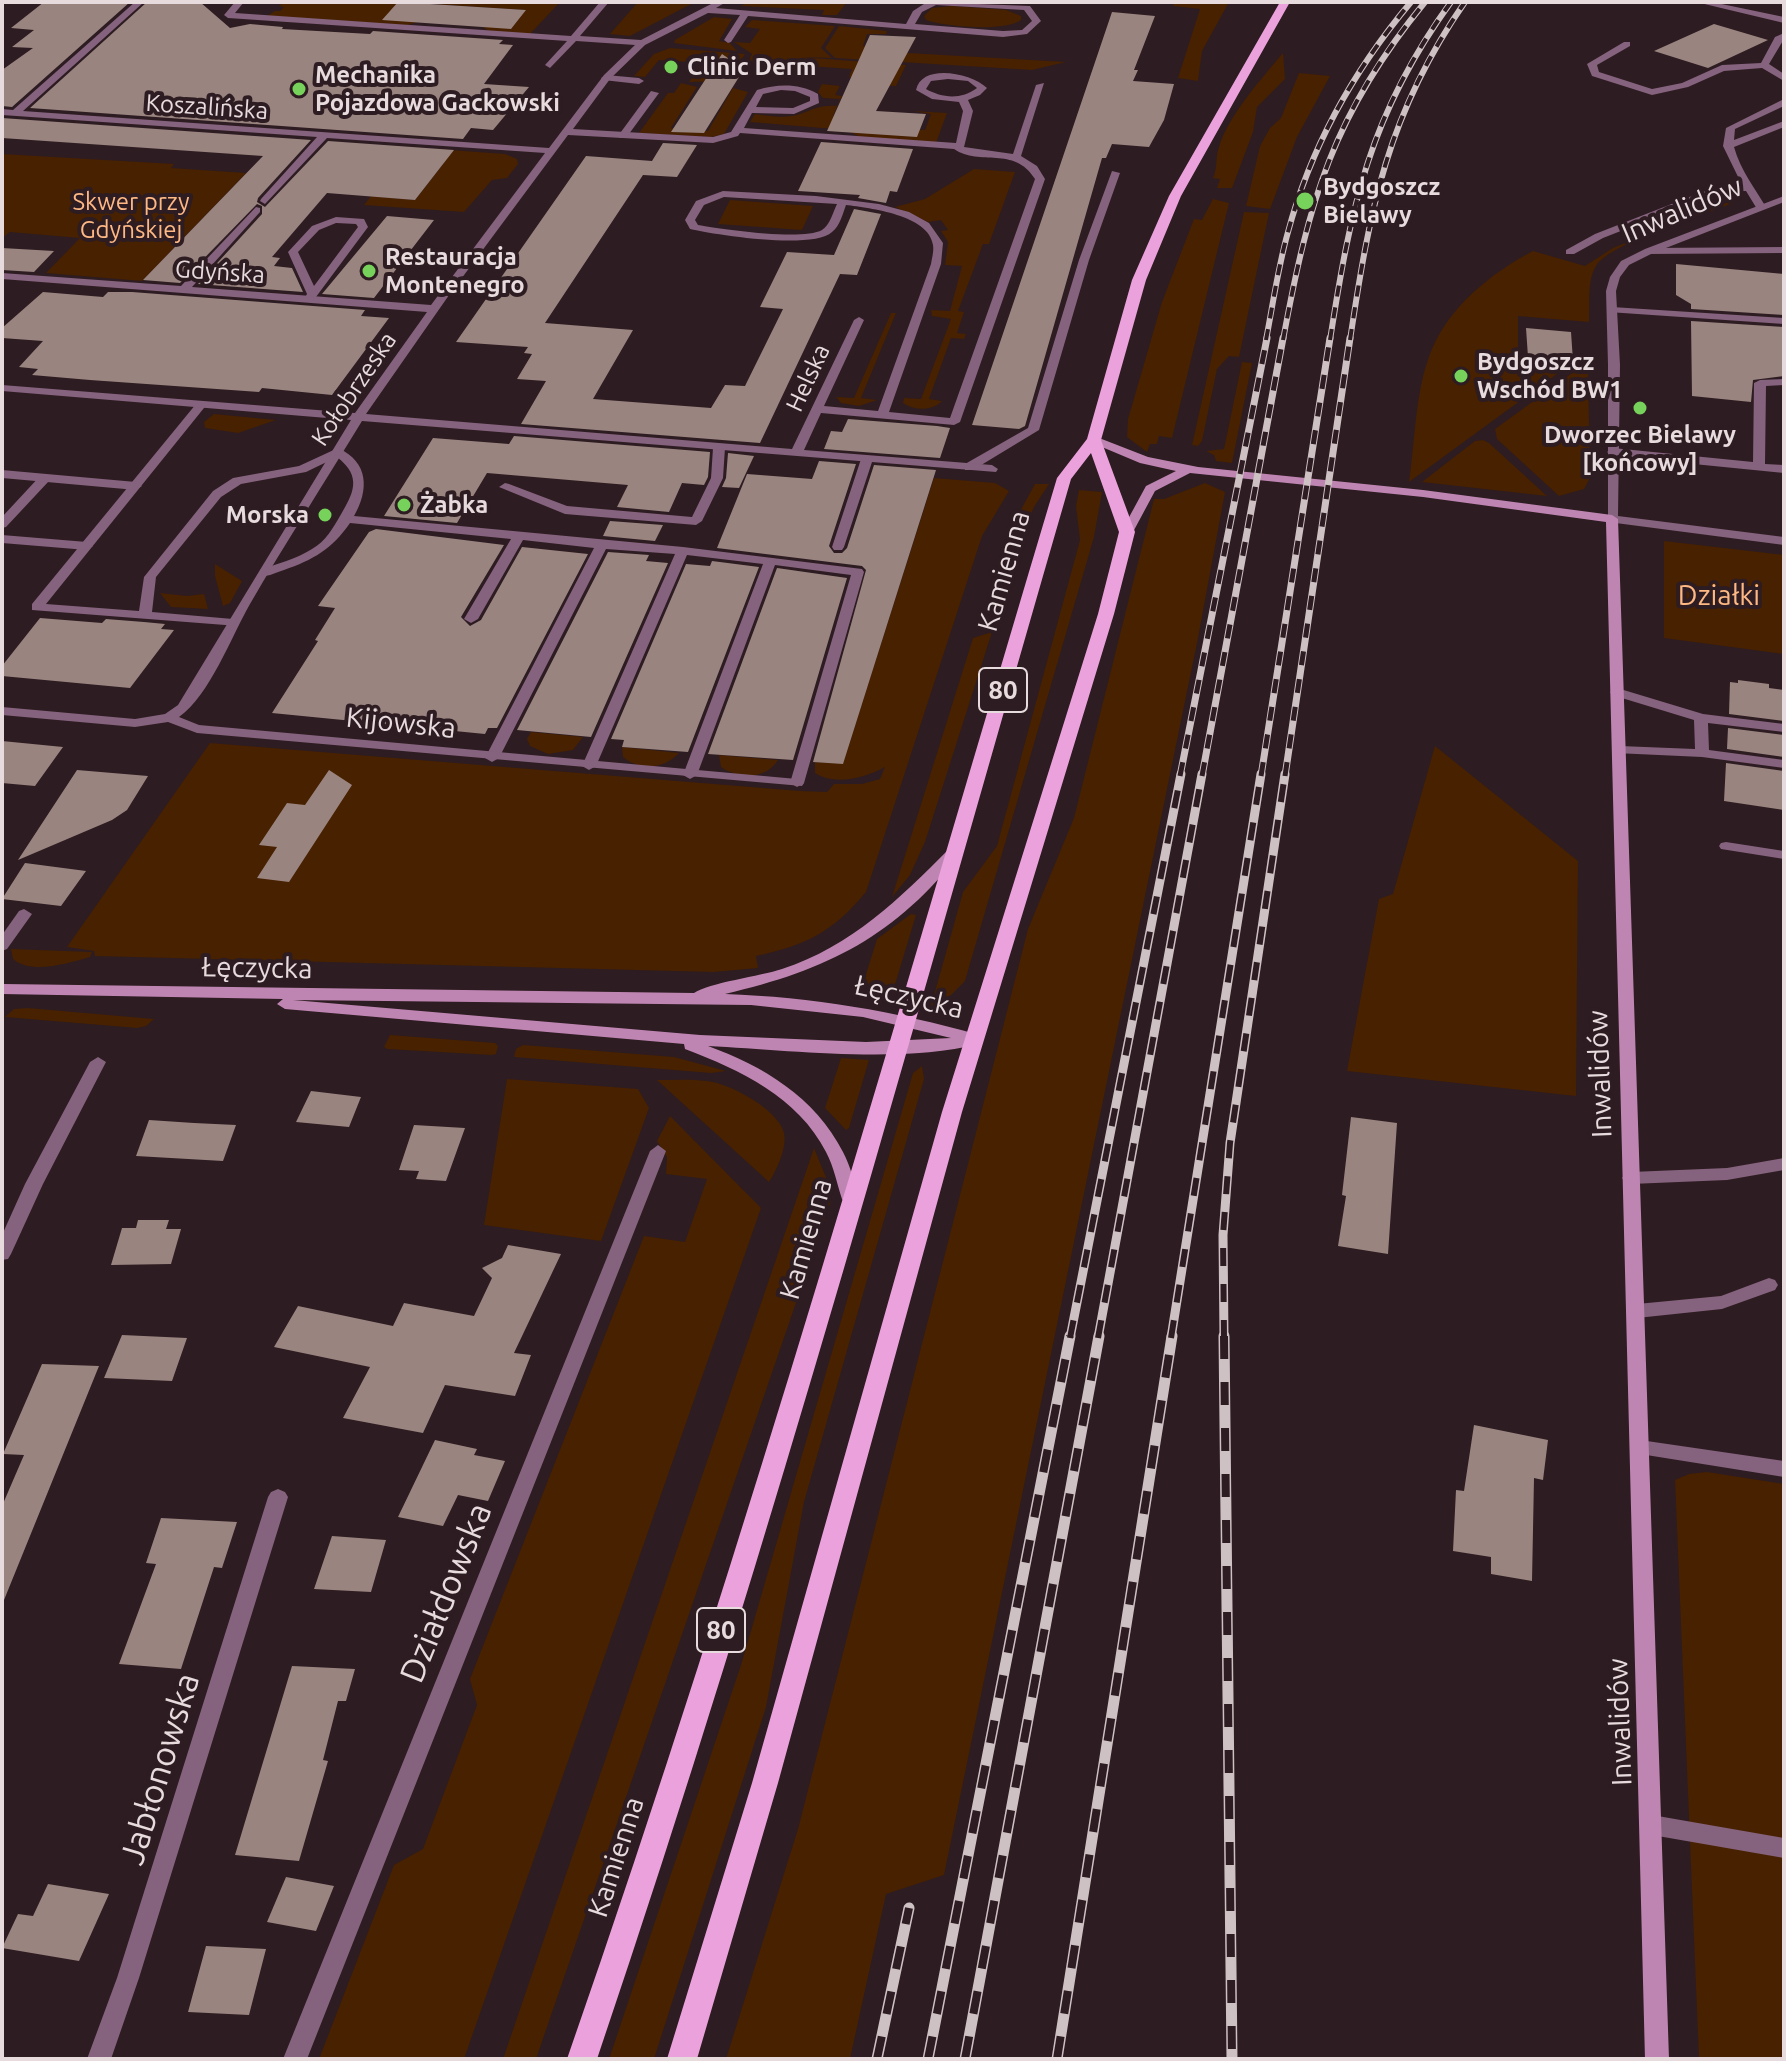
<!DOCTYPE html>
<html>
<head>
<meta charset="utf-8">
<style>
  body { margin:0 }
  #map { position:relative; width:1786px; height:2061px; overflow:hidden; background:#2d1c21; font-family:Ubuntu,sans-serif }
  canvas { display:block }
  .frame { position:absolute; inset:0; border:4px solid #e7dbde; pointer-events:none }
</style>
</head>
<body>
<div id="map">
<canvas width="1786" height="2061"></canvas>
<div class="frame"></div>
</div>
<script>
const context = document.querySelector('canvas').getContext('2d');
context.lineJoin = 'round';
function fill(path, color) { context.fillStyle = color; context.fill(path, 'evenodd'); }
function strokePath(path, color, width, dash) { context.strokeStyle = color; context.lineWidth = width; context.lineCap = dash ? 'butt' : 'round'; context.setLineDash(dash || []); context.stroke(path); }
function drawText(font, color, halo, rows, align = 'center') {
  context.font = font + ' Ubuntu,sans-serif'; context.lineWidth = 8; context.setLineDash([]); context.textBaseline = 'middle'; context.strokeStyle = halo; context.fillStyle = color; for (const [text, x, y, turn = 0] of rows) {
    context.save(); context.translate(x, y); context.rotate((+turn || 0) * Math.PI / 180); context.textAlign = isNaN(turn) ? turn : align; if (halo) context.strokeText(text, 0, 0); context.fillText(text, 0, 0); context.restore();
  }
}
const green = new Path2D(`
  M284,2H560L530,34L489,32L481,25L515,24L525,10L401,2L424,20L408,25L267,16L275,11H280L284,7L279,6Z
  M638,2H695L630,36L610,34Z
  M748,2H847L837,15H822L824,10L741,6Z
  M1175,2H1229L1202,51L1198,81L1178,78L1200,9L1173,6Z
  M952,6L1006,10L1021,16V20C1006,32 946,27 926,20L924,16L932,8Z
  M714,17L732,19L719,41L730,43L737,51L674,43L675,40Z
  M752,20L835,26L821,48L832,58L800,57L906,65L896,86L881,85L883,79L849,77L852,69L748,62L752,54L734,42L750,43L760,29L745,27Z
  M839,26L887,31L886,34H867L863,46L874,47L873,51L1066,62L1032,70L835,58L825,48Z
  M670,48L745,54L729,81L689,82L702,63L659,60L645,77L634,76L654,54Z
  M1283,53L1285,79L1257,107L1253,132L1232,188H1217L1220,179L1213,178C1218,167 1215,157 1219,147C1228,116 1262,78 1283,53Z
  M1299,73L1330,76L1297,137L1270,209L1246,206L1260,146L1270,128L1281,118Z
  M681,83L697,87L671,128L708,131L733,88L748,92L724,134L711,137L639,133L668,93H674Z
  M822,84L840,86L835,95L842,96L833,116L873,120L871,126L925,130L931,114L913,111L947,113L936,143L860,137L846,130L750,122L755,114C768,116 787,119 800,114C816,109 818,105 837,106L840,99L823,98L818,92Z
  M436,149L505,154L517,159L518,164L507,178L492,180L464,212L364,205L371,196L415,200L444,163Z
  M2,154L174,164L171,168L246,173L142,281L46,273L80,238L10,232L2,238Z
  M974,169L1015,172L989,244H983L958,311L964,312L957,333L966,334L964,339L951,338L929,399L942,401C933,411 914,411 903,403L904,398L921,399L951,319L932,316L931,310L950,311L962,266L945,265L948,242L941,231L948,230L941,220L928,222L895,207L925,199Z
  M1726,191L1736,193L1733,203C1705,214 1610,243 1596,266C1587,280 1590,305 1589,322L1518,316V364L1565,368L1409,482C1415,441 1415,393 1430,354C1447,308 1491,273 1533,251L1585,266L1613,248L1731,201Z
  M1213,199L1229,203L1172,438L1159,436L1157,444H1150L1147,452L1127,437L1128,419L1162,302L1194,219L1202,220Z
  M730,200L813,206L802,230L718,224Z
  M1244,212L1269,213L1239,357L1229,356L1217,369L1202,441L1198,446L1192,445Z
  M891,313H896L861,398L877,400L859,406L841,403L836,397L854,398Z
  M1242,362L1252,363L1232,463L1216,461L1214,455L1206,451L1224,449Z
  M1579,368L1588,369L1590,478L1584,489L1559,496L1497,439L1495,429Z
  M214,414L276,420L238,433L205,428L204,422Z
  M1483,440L1489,443L1547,496L1422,482L1475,441Z
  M934,478L995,483L1009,491L982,536L866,892C832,933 806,945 756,956L758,968L714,972L95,956L94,951L67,947L210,743L800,791L827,792L834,784H862L880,779L885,767C865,778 835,786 815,773V762L843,763Z
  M1205,483L1225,492L1198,638L944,1875L886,1894L850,2059H726L798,1829L1028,929L1074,818L1154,499H1164Z
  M1035,484H1049L1034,507L1018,543L1007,535Z
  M1079,490L1102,492L1094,537L965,981L951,995L931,1006L963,892L997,846L1080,540L1076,506Z
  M1664,541L1784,555V654L1664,638Z
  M215,564L242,581L230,603L223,606L215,576Z
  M160,593L187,596L204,594L208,609L171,607Z
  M992,632L925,842L910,875L892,897L973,638Z
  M531,732L583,737L573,750L548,754L530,746L527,739Z
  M1435,746L1578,861L1576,1096L1347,1071L1379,899L1393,894Z
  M622,747L679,753C665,769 639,771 623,757Z
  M719,755L778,760C766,780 738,779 721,767Z
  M911,914L916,915L894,988L862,987L877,939Z
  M11,949L92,952L90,957C69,963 31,975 13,959Z
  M28,1008L154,1019L146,1026L137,1028L5,1017L14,1009Z
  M390,1035L495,1043L498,1046L496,1054L492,1055L387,1049L384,1047Z
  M523,1045L674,1057L726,1071L711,1073L514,1057L516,1049Z
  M841,1058L869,1060L849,1128L846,1130L825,1108Z
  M922,1066L924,1079L804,1502L766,1707L654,2059H609L741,1665L913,1073Z
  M507,1079L638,1089L649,1108L601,1241L484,1225Z
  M657,1080C674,1080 691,1079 707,1081C729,1083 775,1108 783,1130C789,1144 777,1170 769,1182Z
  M670,1116L761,1208L464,2059H319L394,1865L423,1849L477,1705L470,1679L644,1236L685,1242L707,1179L666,1174L667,1157L657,1141Z
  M814,1148L829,1185L831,1201L536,2059H503Z
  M1707,1472L1784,1484V2059H1699L1675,1480L1689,1474Z`);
const building = new Path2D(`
  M44,2H130L12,107L2,106V70L33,48L12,47L34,30L11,28Z
  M147,2H200L230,28L250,24L283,27L282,29L370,34L373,31L503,40L499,44L513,45L484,84L529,87L493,130L471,128L463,139L30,108Z
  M398,2L526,10L511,29L382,20Z
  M1112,12L1155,16L1134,70H1138L1133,81L1174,84L1164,120L1149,147L1112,144L1106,158H1102L1025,426L1019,429L972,425Z
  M1714,24L1768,40L1708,68L1654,51Z
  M870,35L916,37L876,111L926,114L917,137L827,131Z
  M722,54L744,69L704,133L671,132Z
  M2,118L311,140L258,198L257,202L265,207L328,141L454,150L415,200L327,193L272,257L280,258L274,266L292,268L303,292L198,284L262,214V206L257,204L180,283L143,280L263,156L2,138Z
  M821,142L913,149L897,192L890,191L886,203L858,198L860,195L798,191Z
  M663,143L697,145L677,177L643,175L545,323L633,330L593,399L711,408L725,385L745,386L783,309L760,307L787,252L834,255L854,209L881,214L857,275L840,274L760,443L521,424L546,381L517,379L532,354L524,353L528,347L456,342L586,156L652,161Z
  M387,216L434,220L374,298L322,294Z
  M2,248L54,251L34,272L2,270Z
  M1676,264L1784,274V315L1691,309V304L1676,295Z
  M43,292L103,297L108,292H132L365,310L361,316L389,318L332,395L262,388L259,392L90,380L32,375L38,369L19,367L43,341L2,338V328Z
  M1691,321L1784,327V376L1753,380L1751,402L1692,396Z
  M1526,328L1571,332L1573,361L1528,357Z
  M848,419L937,426L950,428L940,458L824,449L831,431L842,432Z
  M514,436L710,452L708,477L704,485L682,483L669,512L617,507L628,485L487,473L457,523L384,516L433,438L509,444Z
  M728,453L754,456L739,488L722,487L726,478Z
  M819,461L856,464L829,546L834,553H842L847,548L874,465L936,470L843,764L813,762L866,570L862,566L717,548L747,474L812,479Z
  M610,521L663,525L655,541L603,536Z
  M376,529L504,545L461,617L470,626L481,620L522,547L588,554L497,728H488L485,734L272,713L318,641L315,640L335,608L318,606L369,532Z
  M608,552L649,555L646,561L668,563L591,737L517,730Z
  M712,561L759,567L688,752L622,747L624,740L611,739L686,564L710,566Z
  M777,568L847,578L793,760L708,754Z
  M40,618L102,623L106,619L144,622L165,624L161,629L174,630L130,688L2,676V666Z
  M1738,680L1769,684V688L1784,690V721L1729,714L1730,682L1738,683Z
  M1728,728L1784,735V757L1727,749Z
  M2,741L63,747L35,786L2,783Z
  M1726,763L1784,771V810L1724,801Z
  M77,770L148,776L127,810L112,820L18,860Z
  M329,770L352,785L289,882L257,878L277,847L259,845L287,803L305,805Z
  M25,863L86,871L61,906L2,899Z
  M311,1091L361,1097L349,1127L296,1122Z
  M1351,1117L1397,1123L1388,1254L1338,1246L1346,1196L1342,1195Z
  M149,1120L194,1123L236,1125L223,1161L136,1156Z
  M414,1125L465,1128L446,1181L416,1179L419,1171L399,1170Z
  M138,1220H169L166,1229H181L171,1264L111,1265L122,1228H136Z
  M508,1245L561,1254L514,1353L531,1355L515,1396L445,1385L423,1433L343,1418L370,1367L274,1347L298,1306L393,1326L404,1303L474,1316L492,1278L482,1268L502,1258Z
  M122,1335L187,1338L172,1381L104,1378Z
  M42,1364L99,1366L4,1600L2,1506L24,1455L3,1454Z
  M1474,1425L1548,1440L1543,1480L1534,1478L1532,1581L1491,1574V1557L1453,1551L1456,1490L1464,1491Z
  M435,1440L477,1449L474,1455L505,1461L488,1501L458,1495L443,1526L398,1517Z
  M161,1518L237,1522L222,1568L214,1567L181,1669L119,1664L156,1564L146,1563Z
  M332,1536L386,1540L371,1592L314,1589Z
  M292,1666L355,1669L346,1701H338L323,1760L328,1761L299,1861L235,1855Z
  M286,1877L334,1886L316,1931L267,1922Z
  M48,1884L109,1894L79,1961L2,1948L18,1914L33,1916Z
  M206,1946L266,1949L249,2015L188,2012Z`);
const lane = new Path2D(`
  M1696,2H1712L1784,17V23Z
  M1784,33V39L1769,64L1784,74V81L1762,68L1724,71L1688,87L1652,95L1592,76L1587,64L1624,42H1630V46L1597,65L1599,72L1652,89L1682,83L1722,65L1761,63L1775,37Z
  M606,75L639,78L644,81L639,84L603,80L601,78Z
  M651,91L659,93L626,138H620L618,136Z
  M1784,99V106L1735,129L1734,140L1784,121V127L1734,147C1741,171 1754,187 1766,207L1765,209H1757L1746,191L1720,192L1603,238L1574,254H1566V250L1595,234L1715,187L1742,185L1723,146L1726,128Z
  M1112,171L1120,173L1089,260L1039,430L973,470H965V464L1028,428L1079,260Z
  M336,217L364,219L368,227L313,301H305L304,299L307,294L288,252L312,226ZM336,223L356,224L358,227L314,286L298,252L319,230Z
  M1784,247V253L1649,254L1644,251L1649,248Z
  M1612,307L1784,318V324L1608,312V308Z
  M1784,379V385L1766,386L1765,464L1784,465V473L1613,456L1607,452L1613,448L1753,462L1754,383L1760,380Z
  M200,403L206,406L204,408L46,604L139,611L144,577L213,491L233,478L299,466L338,448C369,462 369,490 354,516L683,547L862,569L864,572L804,783L797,787L790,783L851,575L775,565L697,775L690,779L683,775L763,564L687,555L596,766L589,770L582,766L675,554L606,549L499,758L492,762L485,758L594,548L523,540L478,619L471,623L464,619L511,539L350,523C332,549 313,560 284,570C275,573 268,577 260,576V570C277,564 296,559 312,549C326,541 333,528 340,516C353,494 363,477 337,457L306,472L241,484L221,497L156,577L152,612L233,619L238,620V626L32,610V604L196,404Z
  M719,444L725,448L723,478L702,521L696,525L565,514L499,487L505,483L509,484L567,506L692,517L711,478L713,448Z
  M867,455L873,459L844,547L842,550H834L832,547L861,459Z
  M45,474L51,478L49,481L6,527L2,528V517L41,475Z
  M1726,842L1784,851V859L1721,849L1719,846L1721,843Z
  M24,909L32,914L7,949L2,951V935L19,911Z
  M1769,1278L1775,1280L1778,1285L1775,1290L1722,1309L1637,1318L1631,1316L1628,1311L1631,1306L1637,1304L1721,1296Z
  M1640,1440L1784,1461V1477L1640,1454L1633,1452L1630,1447L1633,1442Z
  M1652,1815L1784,1838V1858L1652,1835L1644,1832L1641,1825L1644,1818Z`);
const street = new Path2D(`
  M135,2H144L23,111L549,148L604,75L635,45L576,41L550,68L545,65L567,41L228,18L224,15L235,2H244L235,13L571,36L600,2H609L580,36L641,40L715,2H726L716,8L906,24L913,11L927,2L1030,6L1041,21L1027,34L1003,37L748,16L731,42L728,43L724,40L740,15L708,13L645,45L610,79L573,129L713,137L731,132L757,90C778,84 798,83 818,94L819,103L794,114L752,113L744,128L956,143L963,111L959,102L932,99L916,90C922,63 971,73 987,88L980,95L968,100L973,111L964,147L1013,154L1036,85L1044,83L1021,156L1037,166L1045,179L960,422L954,425L821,413L804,450L992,465L998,469L996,472L362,421C325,482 286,542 250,604C231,637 210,695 179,717L199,725L797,779L802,780L804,783L802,786L197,733L168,722L135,727L2,715V707L135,719L165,714L178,705L351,420L2,391V385L355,413L427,312L2,279V273L181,286L256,207L260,208V212L192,287L431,305L545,153L327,138L265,204L260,201L261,199L317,137L2,115V109L13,110ZM936,5L1024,10L1032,21L1022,30L1003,31L915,24L922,12ZM948,79L968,81L977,88C961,100 942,98 926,89L931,81ZM781,90L795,91L810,97V101L793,108L756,107L763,94ZM740,133L954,149C980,167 1014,145 1035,179L950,418L889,412L941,264L943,243L929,223L909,212L879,204L816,196L723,191L696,201L685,220L690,229C716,235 813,250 832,232C840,226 843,213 846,205C870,208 929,215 933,245C934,251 932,258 931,264L878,411L824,406L864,320L859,317L854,320L792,449L366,414L447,298L568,135L713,143L738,136ZM724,197L837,204C833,212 830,225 822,230C802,241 721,229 698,225L695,220L704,205Z
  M1784,196V202L1653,253L1629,265L1620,277L1616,291L1620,365L1618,516L1784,537V545L1608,522V365L1606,291L1610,277L1621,261L1645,249Z
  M2,470L136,482L142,486L136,490L2,478Z
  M2,535L87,542L93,546L87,550L2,543Z
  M1617,688L1703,714L1784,724V732L1708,723L1709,750L1784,760V768L1702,757L1615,753L1613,750L1615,747L1620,746L1695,749L1694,720L1612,695L1610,692Z
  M98,1057L106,1062L43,1184L11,1254L8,1259L2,1260V1235L25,1184L90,1062Z
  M658,1145L666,1151L307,2059H283L650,1151Z
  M1784,1158V1170L1727,1180L1631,1184L1625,1182L1622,1178L1625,1174L1631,1172L1727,1168Z
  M278,1489L285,1492L288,1497L139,1978L111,2059H87L117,1978L268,1497L271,1492Z`);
const secondary = new Path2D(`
  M1094,436L1148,457L1198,467L1423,490L1612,515L1618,519L1669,2059H1645L1606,522L1423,497L1190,473L1155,491L1133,532L1127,536L1121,532L1146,486L1176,471L1140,463L1090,442V438Z
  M955,847L962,851C896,936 828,970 725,994C812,997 895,1011 979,1035L981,1039L978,1044C902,1064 788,1050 708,1046C763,1066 815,1097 843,1152C851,1167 854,1183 860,1199L857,1203H845L842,1199C837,1184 834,1167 826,1152C798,1097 740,1070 685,1049L684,1044L285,1009L277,1004L283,999L2,994V984L694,993C708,983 761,976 782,969C852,946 899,899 950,848ZM293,1000L751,1005L863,1017L951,1038L866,1042L700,1035Z`);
const primary = new Path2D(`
  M1280,2H1290L1181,196L1146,280L1101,440L1135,532L1114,614L962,1112L778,1783L697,2059H667L752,1783L942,1112L1098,614L1119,532L1091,453L1071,479C918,1007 774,1538 597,2059H567C749,1538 899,1006 1057,478L1087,439L1132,280L1169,196Z`);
const railFar3 = new Path2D(`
  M1266,340C1273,304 1278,267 1288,232C1311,146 1354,70 1411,2
  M1283,340C1309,200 1333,114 1425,2
  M1330,340C1351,206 1369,115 1451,2
  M1350,340C1370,208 1387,114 1465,2`);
const railFar2 = new Path2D(`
  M1180,776L1267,338
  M1202,776L1283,338
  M1261,776L1330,338
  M1285,776L1350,338`);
const railFar1 = new Path2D(`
  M1070,1338L1181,774
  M1098,1338L1202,774
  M1171,1338L1261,774
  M1224,1338L1223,1235L1230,1143L1285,774`);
const rail = new Path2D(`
  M1224,1336L1232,2059
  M877,2059L909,1908
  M928,2059L1070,1336
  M965,2059L1099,1336
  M1057,2059L1172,1336`);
const markers = [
  [671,67,8,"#76d25a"],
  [299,89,8,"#76d25a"],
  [1305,201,10,"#76d25a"],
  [369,271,8,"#76d25a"],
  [1461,376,8,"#76d25a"],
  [1640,408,8,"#76d25a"],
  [404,505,8,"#76d25a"],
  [325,515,8,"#76d25a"]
];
const farPoinames = [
  ["Clinic Derm",687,67],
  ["Mechanika",315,75],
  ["Pojazdowa Gackowski",315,103],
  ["Bydgoszcz",1323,187],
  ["Bielawy",1323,215],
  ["Restauracja",385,257],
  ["Montenegro",385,285],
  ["Bydgoszcz",1477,362],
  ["Wschód BW1",1477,390],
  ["Dworzec Bielawy",1640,435,"center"],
  ["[końcowy]",1640,463,"center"],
  ["Żabka",420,505],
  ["Morska",309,515,"right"]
];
const farStreetnames = [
  ["Koszalińska",207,107,4],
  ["Gdyńska",220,272,4],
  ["Helska",808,378,-65],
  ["Kołobrzeska",354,389,-56]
];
const farParknames = [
  ["Skwer przy",131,202],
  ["Gdyńskiej",131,230]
];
const shields = [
  [1003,690,48],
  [721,1630,48]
];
const shieldNames = [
  ["80",1003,690],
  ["80",721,1630]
];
const streetNames = [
  ["Inwalidów",1682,210,-23],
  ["Kamienna",1004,571,-74],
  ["Kijowska",401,723,6],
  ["Łęczycka",257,968,1],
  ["Łęczycka",909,997,13],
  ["Inwalidów",1600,1074,-92],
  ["Kamienna",806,1239,-74],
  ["Inwalidów",1620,1722,-92],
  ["Kamienna",616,1857,-72]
];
const parkNames = [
  ["Działki",1719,596]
];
const nearStreetnames = [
  ["Działdowska",446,1593,-68],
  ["Jabłonowska",160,1769,-73]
];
fill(green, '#472100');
fill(building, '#9a8480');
fill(lane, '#85627d');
fill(street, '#85627d');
fill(secondary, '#bf85b2');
fill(primary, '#eba1db');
strokePath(railFar3, '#cec1c4', 6);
strokePath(railFar2, '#cec1c4', 7);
strokePath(railFar1, '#cec1c4', 9);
strokePath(rail, '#cec1c4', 11);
strokePath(railFar3, '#2d1c21', 4, [11]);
strokePath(railFar2, '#2d1c21', 5, [14]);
strokePath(railFar1, '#2d1c21', 6, [18]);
strokePath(rail, '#2d1c21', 8, [23]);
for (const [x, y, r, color] of markers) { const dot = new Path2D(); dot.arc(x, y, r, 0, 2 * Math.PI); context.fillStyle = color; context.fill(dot); strokePath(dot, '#2d1c21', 3); }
drawText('bold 24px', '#e7dbde', '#2d1c21', farPoinames, 'left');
drawText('24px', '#e7dbde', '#2d1c21', farStreetnames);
drawText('24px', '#feb884', '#2d1c21', farParknames);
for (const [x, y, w] of shields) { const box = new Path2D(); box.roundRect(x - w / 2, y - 22, w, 44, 6); context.fillStyle = '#2d1c21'; context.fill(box); strokePath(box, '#e7dbde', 2); }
drawText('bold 26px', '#e7dbde', null, shieldNames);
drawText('28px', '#e7dbde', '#2d1c21', streetNames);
drawText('28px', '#feb884', '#2d1c21', parkNames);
drawText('34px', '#e7dbde', '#2d1c21', nearStreetnames);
</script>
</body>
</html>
